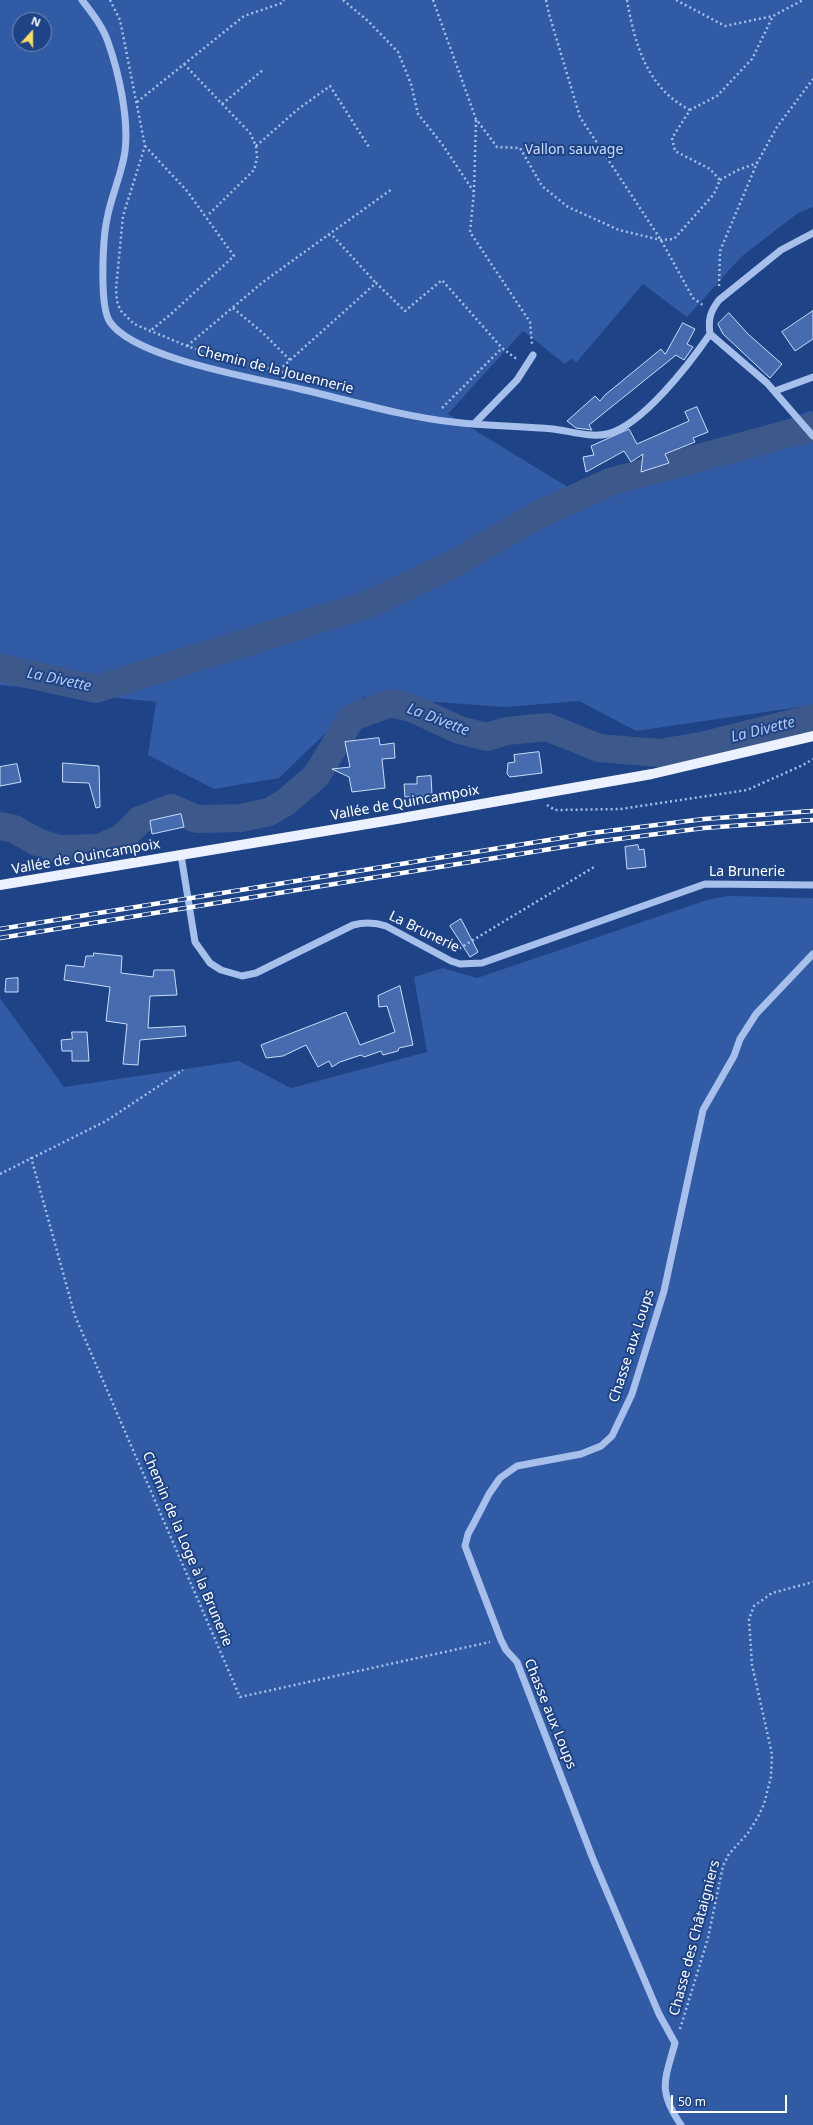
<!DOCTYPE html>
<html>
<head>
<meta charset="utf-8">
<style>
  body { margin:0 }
  #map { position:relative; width:813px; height:2125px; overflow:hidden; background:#1e4386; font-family:"Noto Sans",sans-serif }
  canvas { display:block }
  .north { position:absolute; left:12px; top:12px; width:40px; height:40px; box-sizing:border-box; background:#1e4386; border:1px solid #788eb6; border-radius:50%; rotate:21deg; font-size:11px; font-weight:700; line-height:16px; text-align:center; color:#fff }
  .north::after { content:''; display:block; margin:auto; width:14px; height:18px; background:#fadb65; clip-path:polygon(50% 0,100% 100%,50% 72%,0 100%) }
  .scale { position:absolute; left:671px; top:2095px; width:116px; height:18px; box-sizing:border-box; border:2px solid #fff; border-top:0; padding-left:5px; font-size:12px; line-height:14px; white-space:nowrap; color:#fff; -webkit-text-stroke:3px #1e4386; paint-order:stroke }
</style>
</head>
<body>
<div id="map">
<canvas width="813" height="2125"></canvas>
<div class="north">N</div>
<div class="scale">50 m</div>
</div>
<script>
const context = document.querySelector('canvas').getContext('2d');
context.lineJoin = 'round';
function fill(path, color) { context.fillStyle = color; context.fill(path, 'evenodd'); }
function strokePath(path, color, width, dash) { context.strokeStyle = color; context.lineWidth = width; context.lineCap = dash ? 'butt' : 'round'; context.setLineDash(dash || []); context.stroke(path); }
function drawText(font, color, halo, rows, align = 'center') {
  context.font = font + ' "Noto Sans",sans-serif'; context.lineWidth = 4; context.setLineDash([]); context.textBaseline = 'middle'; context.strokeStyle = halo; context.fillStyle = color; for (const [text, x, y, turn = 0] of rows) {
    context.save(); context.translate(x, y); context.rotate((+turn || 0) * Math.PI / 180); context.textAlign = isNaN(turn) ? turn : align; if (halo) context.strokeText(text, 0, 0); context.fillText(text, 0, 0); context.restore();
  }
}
const green = new Path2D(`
  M0,0H813V207L798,213L741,257L687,317L643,284L576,363L572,358L565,364L523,331L448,414L581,495L810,411L813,412V705L636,731L579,701L506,707L363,697L279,778L214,789L148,755L156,702L0,685ZM20,20H44V44H20Z
  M728,896L813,898V2125H0V998L64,1087L239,1061L291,1088L427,1052L414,977L443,968L477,978L707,900Z`);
const river = new Path2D(`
  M0,668L96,689L369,604L455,563L536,516L610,482L813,427
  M0,826L14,829L37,842L59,849L99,848L122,838L140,820L171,808L197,819L241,818L269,812L286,802L316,776L352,717L391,703L414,709L459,730L487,737L507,731L547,727L599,748L659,753L701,746L813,718`);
const building = new Path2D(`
  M813,311V339L795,351L782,332Z
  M729,313L748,334L782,364L770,378L723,334L718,324Z
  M683,323L695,329L687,344L693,347L684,360L676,355L589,425L592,430L576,428L567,421L595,396L600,401L605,395L661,349L665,354Z
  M697,407L708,432L693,438L695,442L665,454L669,463L641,472L643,454L631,462L624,451L586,472L583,457L594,455L591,446L629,429L637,444L689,421L685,412Z
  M379,738L380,745L394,743L395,758L382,759L385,788L352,792L349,777L332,769L350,767L345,742Z
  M539,752L542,773L510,777L507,774L508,763L515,762L514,755Z
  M63,763L99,766L100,807L96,808L89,783L63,782Z
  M17,764L21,782L0,786V767Z
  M431,776L432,795L405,797L404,784H417V777Z
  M181,814L184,827L152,834L150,821Z
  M638,845L639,850L644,849L646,867L627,869L625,847Z
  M461,919L478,952L470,957L450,926Z
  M94,953L122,956L121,973L153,977L154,970H174L177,995L150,996L148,1028L185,1026L186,1036L140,1040L138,1065L123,1064L127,1024L106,1021L110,987L64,980L66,965L84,967L86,956H93Z
  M18,978V992H5L6,979Z
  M400,986L413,1045L399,1048L398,1051L383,1055L381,1051L364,1057L361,1055L340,1062L332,1067L329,1061L318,1067L306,1045L283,1056L266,1058L261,1045L346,1012L360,1045L395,1032L387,1006L379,1007L378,996Z
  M72,1032H87L89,1061H72V1051H62L61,1040L72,1039Z`);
const path = new Path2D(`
  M110,0L120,20L145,146L123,216L116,289L117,301L120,310L134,324L187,346L217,356L332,384
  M343,0L368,21L398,52L411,84L418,114L442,144L474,192
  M433,0L476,119L497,147L520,148L542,186L568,207L619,230L661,240L674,239L714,194L720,180L710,169L675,151L672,138L690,110L717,96L752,59L773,16
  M546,0L549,14L580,117L661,240L693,298L704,306
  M627,0C635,45 647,88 690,110
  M676,0L725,26L773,16L803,0
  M184,64L250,133L256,146L257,158L254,170L207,216
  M137,102L244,16L282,3L284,0
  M222,104L263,70
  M476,120L474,192L470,232L530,322L532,344
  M145,146L187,191L234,256L171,314L149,332
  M256,146L297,110L330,86L369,147
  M720,180L738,170L757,163
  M328,235L392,189
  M719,286L720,251L757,163L777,127L813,79
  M233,308L263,333L290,360
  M187,346L263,282L328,235H332L376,283
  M279,370L376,283L405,311L442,280L502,348L518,360
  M442,408L502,348
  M547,805L555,810L621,809L747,790L803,765L813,759
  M455,951L594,867
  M31,1157L75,1316L240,1697L490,1642
  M0,1174L106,1121L183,1070
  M680,2029L708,1938L723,1866L729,1854L748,1833L758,1817L764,1804L771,1777L772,1754L752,1665L749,1619L754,1606L772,1593L813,1582`);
const minor = new Path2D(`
  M82,0C92,13 103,27 108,42C119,73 129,119 125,151C122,174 111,196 107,219C103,238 99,307 110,322C134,358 254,378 296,388C348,400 400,416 453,422C486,426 519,426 553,429C570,431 591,438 607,434C642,426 690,363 710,334
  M813,233L781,250L719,300C710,312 708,319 710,334L767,383L813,436
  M775,391L813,377
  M474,424L517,380L533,355
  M181,855L195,942L210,963L221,970L242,976L256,973L353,925C365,922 374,922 386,926L451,961L460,964L482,963L705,884L813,885
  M681,2125C657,2090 665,2080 675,2043L659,2014L593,1859L517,1662L506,1650L501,1640L465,1546L468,1534L475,1521L489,1494L500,1478L517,1466L581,1454L601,1446L612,1436L632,1394L664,1291L703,1110L734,1056L740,1039L756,1014L813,954`);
const major = new Path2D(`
  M0,885L385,821L652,774L813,736`);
const rail = new Path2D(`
  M0,929L592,833L704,819L813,811
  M0,938L594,842L704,828L813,820`);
const parkNames = [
  ["Vallon sauvage",574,150]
];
const streetNames = [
  ["Chemin de la Jouennerie",275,370,14],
  ["Vallée de Quincampoix",405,803,-10],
  ["Vallée de Quincampoix",86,857,-10],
  ["La Brunerie",747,872],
  ["La Brunerie",424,932,26],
  ["Chasse aux Loups",632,1346,-72],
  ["Chemin de la Loge à la Brunerie",187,1549,67],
  ["Chasse aux Loups",550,1714,68],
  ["Chasse des Châtaigniers",695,1938,-75]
];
const waterNames = [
  ["La Divette",59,680,12],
  ["La Divette",438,720,21],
  ["La Divette",763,730,-14]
];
fill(green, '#315ba4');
strokePath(river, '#3d588a', 28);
fill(building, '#466caf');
strokePath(building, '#cbdcf8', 1);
strokePath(path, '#a6c0eb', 2.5, [2, 3]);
strokePath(minor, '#a6c0eb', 7);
strokePath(major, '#ebf1fe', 10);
strokePath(rail, '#fff', 4.5);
strokePath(rail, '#1e4386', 3, [9]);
drawText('14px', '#cbdcf8', '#1e4386', parkNames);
drawText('14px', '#fff', '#1e4386', streetNames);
drawText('italic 15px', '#b2caf2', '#1e4386', waterNames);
</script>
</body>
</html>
